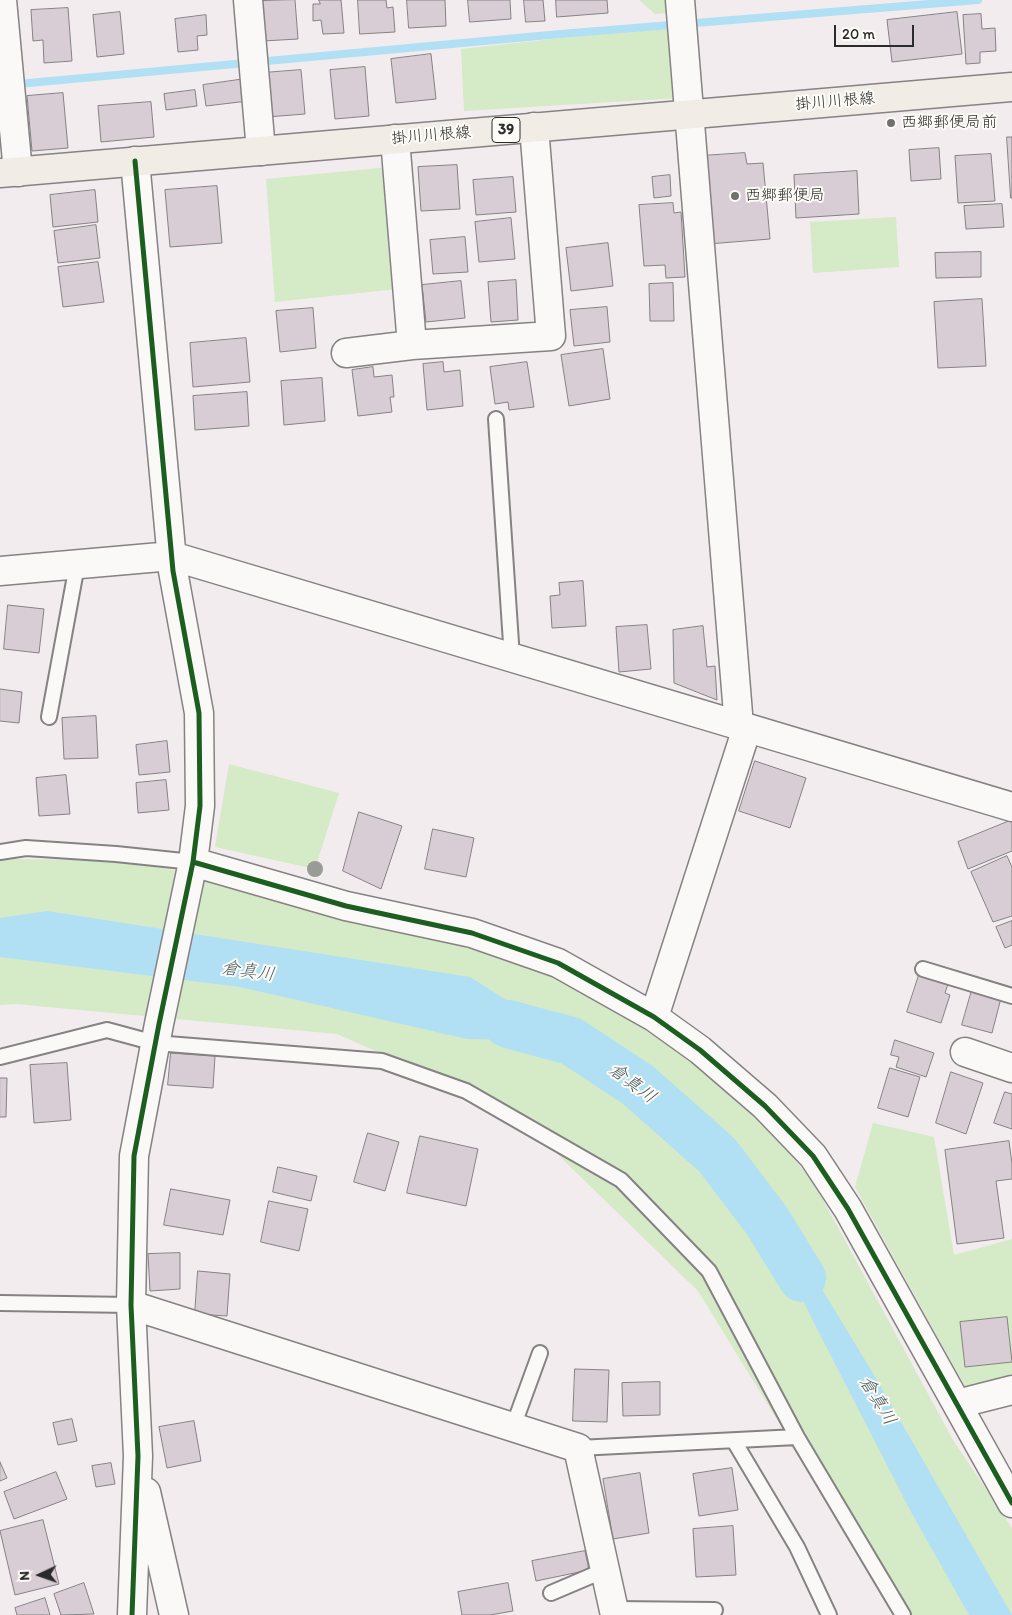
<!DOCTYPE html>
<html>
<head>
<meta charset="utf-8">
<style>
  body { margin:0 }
  #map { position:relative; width:1012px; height:1615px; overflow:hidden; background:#f2ecee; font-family:Itim,sans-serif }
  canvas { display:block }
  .north { position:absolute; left:15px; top:1550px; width:50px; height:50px; -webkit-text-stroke:4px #fdfcf7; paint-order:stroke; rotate:267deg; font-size:14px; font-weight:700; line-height:20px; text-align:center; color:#2b2b2b }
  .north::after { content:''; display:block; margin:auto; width:18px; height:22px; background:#2b2b2b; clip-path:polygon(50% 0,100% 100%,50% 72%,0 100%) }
  .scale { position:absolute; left:834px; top:25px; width:80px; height:22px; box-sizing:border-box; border:2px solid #2b2b2b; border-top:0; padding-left:6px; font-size:15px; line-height:18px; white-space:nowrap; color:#2b2b2b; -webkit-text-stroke:4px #fdfcf7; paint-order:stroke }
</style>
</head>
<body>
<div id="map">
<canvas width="1012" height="1615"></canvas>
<div class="north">N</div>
<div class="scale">20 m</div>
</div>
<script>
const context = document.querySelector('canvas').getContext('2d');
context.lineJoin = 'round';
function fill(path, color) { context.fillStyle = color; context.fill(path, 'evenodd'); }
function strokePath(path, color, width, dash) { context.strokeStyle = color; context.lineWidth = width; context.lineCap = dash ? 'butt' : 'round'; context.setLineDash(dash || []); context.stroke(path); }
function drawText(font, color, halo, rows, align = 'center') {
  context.font = font + ' Itim,"Klee One",sans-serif'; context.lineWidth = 4; context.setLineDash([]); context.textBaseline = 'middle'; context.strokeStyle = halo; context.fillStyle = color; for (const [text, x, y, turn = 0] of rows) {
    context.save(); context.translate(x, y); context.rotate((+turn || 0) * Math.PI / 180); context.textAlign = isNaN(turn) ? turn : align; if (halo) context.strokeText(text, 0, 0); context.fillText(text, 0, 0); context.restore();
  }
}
const green = new Path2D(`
  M639,0H671L672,13L655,14Z
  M670,26L679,98L464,111L461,49Z
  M389,167L397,289L275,302L266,179Z
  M896,217L899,267L813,273L810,222Z
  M229,764L339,793L315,869L215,847Z
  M0,859L130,860L540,957L722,1069L815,1185L953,1440L1012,1528V1615H897L698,1291L515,1113L337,1034L16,1004L0,1005Z
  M873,1123L934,1137L954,1255L1012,1239V1377L965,1387L855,1187Z`);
const water = new Path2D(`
  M47,911L470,977L571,1041L467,1039L240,987L0,957V918Z
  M774,1210L874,1375L1012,1615H969L910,1510L810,1315L767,1221Z`);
const stream = new Path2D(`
  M18,84L560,34L978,0`);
const river = new Path2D(`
  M508,1024L571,1041L638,1085L717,1155L767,1221L802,1278`);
const building = new Path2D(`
  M295,0L298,39L263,41L260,1Z
  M319,0H341L344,33L323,34L321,20L313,21V4H320Z
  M358,0H386L387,8L393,7L395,32L360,34Z
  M407,0H445L446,26L409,28Z
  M468,0H510L511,19L470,22Z
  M524,0H543L545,21L526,22Z
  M556,0H607L608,13L557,17Z
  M68,8L72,61L44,63L43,40L33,41L31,10Z
  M120,12L124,54L97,57L93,15Z
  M957,12L962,54L892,62L887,20Z
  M981,14L982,29L995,28L996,51L980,52V63L966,64L963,15Z
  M206,15L207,35L197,36L198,50L178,52L175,19Z
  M431,54L436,99L396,103L391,59Z
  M365,67L369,116L335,119L330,70Z
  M301,70L305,114L267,117L263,73Z
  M245,79L248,101L206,106L203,85Z
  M195,90L197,106L166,110L164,94Z
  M63,93L68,148L32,151L27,96Z
  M151,102L154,137L101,142L98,106Z
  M1007,137H1012V198H1011Z
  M939,148L941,179L911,181L909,150Z
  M745,153L747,164L763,163L770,239L708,244L701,156Z
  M991,154L995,201L958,203L955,156Z
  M457,165L460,209L421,211L418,167Z
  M857,171L859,214L796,218L794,175Z
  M670,175L671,196L654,198L652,177Z
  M513,177L516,212L476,215L473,180Z
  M217,186L222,243L170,247L165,190Z
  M95,190L98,222L53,227L50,195Z
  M673,203L674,213L681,212L685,277L666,278L665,265L644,266L639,205Z
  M1002,204L1004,227L966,229L964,206Z
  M511,218L515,259L479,262L475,222Z
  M96,225L100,258L58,263L54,231Z
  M465,237L468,272L433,274L430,240Z
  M608,243L613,286L571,291L566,248Z
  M981,252V277L936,278L935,253Z
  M98,262L104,302L63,307L58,267Z
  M516,280L518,320L491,322L488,282Z
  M461,281L465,318L426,322L422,285Z
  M673,283L674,321H650L649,284Z
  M982,299L986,366L938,368L934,302Z
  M607,307L610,342L574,346L570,310Z
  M313,308L316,348L280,352L276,311Z
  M246,338L250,382L193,387L190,343Z
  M603,349L610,399L569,406L561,355Z
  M443,362L444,372L460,370L463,406L427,410L423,364Z
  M527,362L534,407L509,410L508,402L495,404L490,367Z
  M373,367L374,377L392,375L394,397H390L392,412L358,416L352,370Z
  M322,378L325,421L284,425L281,381Z
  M247,392L249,426L195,430L193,396Z
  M583,581L586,626L552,628L550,596L560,595L559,583Z
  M8,605L44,609L39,653L4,649Z
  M647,625L651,669L619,672L616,627Z
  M703,626L707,667L715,666L717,700L674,683L673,630Z
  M0,689L22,692L19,723L0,721Z
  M96,716L98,758L64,759L62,718Z
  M167,741L170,772L139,775L136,745Z
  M755,761L806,778L790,828L739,811Z
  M66,775L70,814L39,816L36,778Z
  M166,780L169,810L138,813L136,783Z
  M359,812L402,826L381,889L343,871Z
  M1012,820V851L968,869L958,842Z
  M433,829L474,838L466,877L425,869Z
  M1007,856L1012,867V916L993,922L971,872Z
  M1012,921V945L1005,948L996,927Z
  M919,975L948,984L945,993L950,995L941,1023L907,1012Z
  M972,990L1001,998L992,1033L962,1025Z
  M895,1040L934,1053L926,1077L896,1067L899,1057L891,1055Z
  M171,1053L215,1056L213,1088L168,1085Z
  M67,1063L71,1120L34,1123L30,1065Z
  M890,1068L920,1077L908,1117L878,1108Z
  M951,1072L983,1083L966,1134L936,1123Z
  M0,1078H7L6,1117H0Z
  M1005,1092L1012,1094V1129L994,1123Z
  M368,1133L399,1142L385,1191L354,1182Z
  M420,1136L478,1149L466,1206L407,1193Z
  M1009,1141L1012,1164V1179L996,1181L1004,1238L957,1244L945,1150Z
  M278,1167L317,1176L311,1201L273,1192Z
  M171,1189L230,1200L223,1235L164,1225Z
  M269,1201L308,1209L299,1251L261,1242Z
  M180,1253V1289L150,1291L148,1254Z
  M198,1271L230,1274L227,1316L195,1314Z
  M1007,1317L1012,1362L965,1367L960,1322Z
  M575,1369L609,1370L607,1422L573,1421Z
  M660,1382V1415L623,1416L622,1383Z
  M72,1419L77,1441L58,1445L53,1423Z
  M194,1421L201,1461L167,1468L159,1427Z
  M0,1462L7,1478L0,1481Z
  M111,1463L115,1484L96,1487L92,1466Z
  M732,1468L738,1510L699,1516L693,1474Z
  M56,1472L67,1499L14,1519L4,1492Z
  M640,1473L649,1533L613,1539L603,1479Z
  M43,1520L59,1584L15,1595L0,1531Z
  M733,1526L736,1575L696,1577L693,1529Z
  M585,1551L589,1570L536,1581L532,1561Z
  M84,1583L94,1614L61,1615L54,1594Z
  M508,1583L513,1611L490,1615H462L458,1592Z
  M45,1598L50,1615H17L15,1608Z`);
const lane = new Path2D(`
  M496,419L512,658
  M49,717L77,565
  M0,852L26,848L116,854L193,862
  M923,969L1012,996
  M0,1057L107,1030L155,1043L382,1061L466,1091L621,1180L709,1271L797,1437L903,1615
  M0,1303L131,1305
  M513,1427L540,1353
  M734,1441L797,1547L829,1615
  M578,1448L797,1437
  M551,1593L605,1570
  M613,1609L715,1610`);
const street = new Path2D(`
  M2,0L18,172
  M248,0L261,151
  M680,0L739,726
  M395,139L412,345L551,336L534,127
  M346,353L412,345
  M0,571L172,556L1012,807
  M193,862L346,906L472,933L558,963L654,1017L700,1050L765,1106L813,1156L848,1209L1012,1503
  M654,1017L747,728
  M965,1052L1012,1068
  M131,1305L578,1448L615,1615
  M957,1404L1012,1390
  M146,1492L174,1615
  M132,1615L138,1456L131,1305L134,1156L159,1024L193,862L200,806L199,713L173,571L135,161`);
const primary = new Path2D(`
  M0,173L1012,87`);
const cycleway = new Path2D(`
  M193,862L346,906L472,933L558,963L654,1017L700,1050L765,1106L813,1156L848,1209L1012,1503
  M132,1615L138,1456L131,1305L134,1156L159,1024L193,862L200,806L199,713L173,571L135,161`);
const trees = [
  [315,869]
];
const markers = [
  [891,123,5,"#716f6f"],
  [735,196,5,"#716f6f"]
];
const shields = [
  [506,130,28]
];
const shieldNames = [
  ["39",506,130]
];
const streetNames = [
  ["掛川川根線",835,102,-5],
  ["掛川川根線",431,136,-5]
];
const poiNames = [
  ["西郷郵便局前",901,123],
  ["西郷郵便局",745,196]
];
const waterNames = [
  ["倉真川",248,972,8],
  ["倉真川",632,1084,37],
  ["倉真川",877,1401,59]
];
fill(green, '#d5eac6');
fill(water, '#b1e0f4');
strokePath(stream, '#b1e0f4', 8);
strokePath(river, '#b1e0f4', 48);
fill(building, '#d8cdd4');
strokePath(building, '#858283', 1);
strokePath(lane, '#858283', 18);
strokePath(street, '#858283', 31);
strokePath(primary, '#858283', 31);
strokePath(lane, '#faf9f7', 14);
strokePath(street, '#faf9f7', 28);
strokePath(primary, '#f1ece6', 28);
strokePath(cycleway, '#1b5e20', 5);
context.fillStyle = '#999c94';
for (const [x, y] of trees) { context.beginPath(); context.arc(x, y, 8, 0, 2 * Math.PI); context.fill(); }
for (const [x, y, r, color] of markers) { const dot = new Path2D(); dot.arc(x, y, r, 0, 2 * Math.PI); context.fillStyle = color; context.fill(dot); strokePath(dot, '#fdfcf7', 2); }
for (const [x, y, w] of shields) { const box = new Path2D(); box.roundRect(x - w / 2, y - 12.5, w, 25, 4); context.fillStyle = '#fdfcf7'; context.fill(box); strokePath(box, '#2b2b2b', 1); }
drawText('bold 15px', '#2b2b2b', null, shieldNames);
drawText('16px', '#2b2b2b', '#fdfcf7', streetNames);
drawText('16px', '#2b2b2b', '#fdfcf7', poiNames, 'left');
drawText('italic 18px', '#46575e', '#fdfcf7', waterNames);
</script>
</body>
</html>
